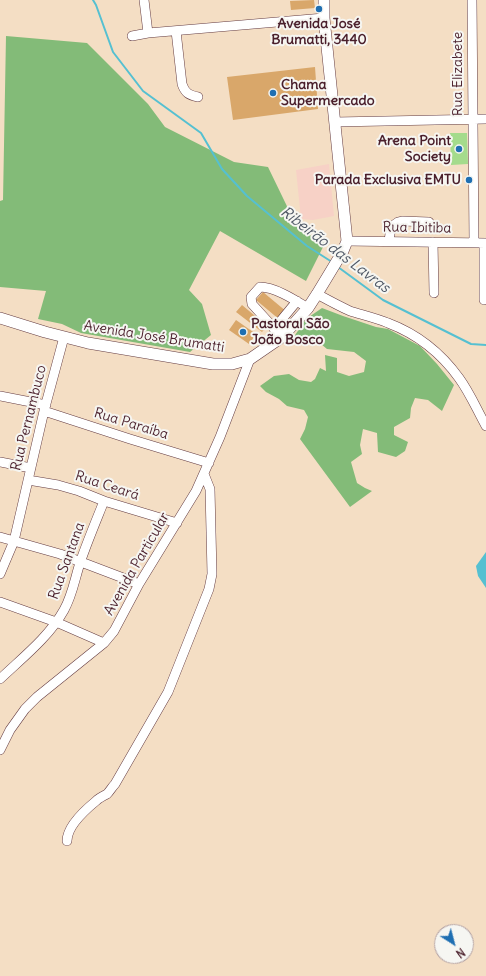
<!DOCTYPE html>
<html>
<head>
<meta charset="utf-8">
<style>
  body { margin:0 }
  #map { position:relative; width:486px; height:976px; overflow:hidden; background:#f4dec4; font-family:Delius,sans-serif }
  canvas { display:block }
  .north { position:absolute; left:434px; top:924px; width:40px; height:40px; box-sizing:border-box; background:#f6f6f2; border:1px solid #b1a0a2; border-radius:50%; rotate:144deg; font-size:11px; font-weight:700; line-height:16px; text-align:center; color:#4a1f2b }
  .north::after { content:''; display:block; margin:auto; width:14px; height:18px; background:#1f6fb2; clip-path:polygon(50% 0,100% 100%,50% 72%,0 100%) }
</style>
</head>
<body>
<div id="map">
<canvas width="486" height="976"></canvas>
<div class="north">N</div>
</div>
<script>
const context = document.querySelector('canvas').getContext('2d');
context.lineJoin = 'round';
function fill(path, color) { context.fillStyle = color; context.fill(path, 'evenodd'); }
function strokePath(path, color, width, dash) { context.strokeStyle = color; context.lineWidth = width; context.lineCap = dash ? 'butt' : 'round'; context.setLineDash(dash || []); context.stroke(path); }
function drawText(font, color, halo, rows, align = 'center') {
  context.font = font + ' Delius,sans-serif'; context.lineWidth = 4; context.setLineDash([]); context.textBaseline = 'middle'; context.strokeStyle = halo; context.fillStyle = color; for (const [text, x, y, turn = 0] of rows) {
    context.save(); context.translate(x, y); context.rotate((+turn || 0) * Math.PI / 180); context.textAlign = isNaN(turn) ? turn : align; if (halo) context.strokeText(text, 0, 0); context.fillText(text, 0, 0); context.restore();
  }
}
const built = new Path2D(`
  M329,164L334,216L313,220L301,219L296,170Z`);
const green = new Path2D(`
  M450,133H467L468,164L451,165Z`);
const forest = new Path2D(`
  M6,36L87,43L148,104L165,127L234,162L268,167L298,229L325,243L306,281L220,231L189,290L202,304L211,335L190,352L81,333L62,324L38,319L46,291L0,287V201L3,200Z
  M322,308L343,316L376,327L388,329L420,346L437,364L454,385L442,411L428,400L415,398L411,408L410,418L394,427V435L408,442L405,451L396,457L378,452L377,433L363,429L360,445L362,454L351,462L357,483L365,488L372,491L350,507L300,439L305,429L308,417L304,410L287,406L279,399L266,392L260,386L274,376L289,374L299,380L311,382L315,379L320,368L326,371L325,355L337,358V372L349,376L364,372L366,361L354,352L327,349L321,344L291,341L306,319Z`);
const water = new Path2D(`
  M486,552V588L478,576L476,566Z`);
const stream = new Path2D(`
  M93,0L96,5L113,52L143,91L201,133L222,169L247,196L307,246L332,262
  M338,267L383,300L471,344L486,345`);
const building = new Path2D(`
  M314,0L315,8L291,10L290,1Z
  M315,67L318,109L233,120L227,77Z
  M263,292L287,312L280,320L256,300Z
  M242,305L267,326L262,332L236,312Z
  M236,320L256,334L249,344L229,330Z`);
const minor = new Path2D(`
  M144,0L148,33
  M472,0L474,243
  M176,31L182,84C185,93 189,95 198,97
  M132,36L148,33L324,18
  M335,122L486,119
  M347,241L486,243
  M389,241L391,227L398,222L402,221L429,222
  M433,242L434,293
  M484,243V300
  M317,294C328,300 339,306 350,311C363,315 376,318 388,323C417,334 441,353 459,378C470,393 477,410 486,426
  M274,329L297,301
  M282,337L252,304L251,297L260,287C275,287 295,300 308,308
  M0,396L46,405
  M44,411L130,439L209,463
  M0,462L31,468
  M28,480L58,485L79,491L104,501L177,523
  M0,537L60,554L139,584
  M0,574L14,541L44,411L64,337
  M0,602L56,622L104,643
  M0,679C22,658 49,637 64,610C73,594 75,577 81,560C88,540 96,521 104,501
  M0,750L10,730L25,709L37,697L104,643L114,631L139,584L196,491L220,437L250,359
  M67,841C67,826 85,810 96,801C99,798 103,796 107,794C110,791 112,787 115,784L168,692L209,589L212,574L210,489L204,474`);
const major = new Path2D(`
  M0,318L45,332L88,343L213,364H232L250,359L282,337L308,308L317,294L343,251L347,241L324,18V0`);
const markers = [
  [319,9,4,"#1f6fb2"],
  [273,93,4,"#1f6fb2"],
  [459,149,4,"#1f6fb2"],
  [469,180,4,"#1f6fb2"],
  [243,332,4,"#1f6fb2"]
];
const poiNames = [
  ["Avenida José",319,24,"center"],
  ["Brumatti, 3440",319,40,"center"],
  ["Chama",281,85],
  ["Supermercado",281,101],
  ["Arena Point",451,141,"right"],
  ["Society",451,157,"right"],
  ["Parada Exclusiva EMTU",461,180,"right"],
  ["Pastoral São",251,324],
  ["João Bosco",251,340]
];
const streetNames = [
  ["Rua Elizabete",458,74,-90],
  ["Rua Ibitiba",417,228,1],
  ["Avenida José Brumatti",154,337,9],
  ["Rua Pernambuco",29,418,-76],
  ["Rua Paraíba",131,424,17],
  ["Rua Ceará",107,486,18],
  ["Rua Santana",67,561,-70],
  ["Avenida Particular",137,564,-60]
];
const waterNames = [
  ["Ribeirão das Lavras",335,250,37]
];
fill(built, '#f7d1c6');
fill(green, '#a4db8c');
fill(forest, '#83bb78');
fill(water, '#55c0d1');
strokePath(stream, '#55c0d1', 2);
fill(building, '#d9a76a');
strokePath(minor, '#643c42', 10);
strokePath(major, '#643c42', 12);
strokePath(minor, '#fff', 9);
strokePath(major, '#fff', 11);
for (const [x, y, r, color] of markers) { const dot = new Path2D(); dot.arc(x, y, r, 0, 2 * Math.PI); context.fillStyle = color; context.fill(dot); strokePath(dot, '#f6f6f2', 1.5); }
drawText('bold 14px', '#4a1f2b', '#f6f6f2', poiNames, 'left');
drawText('14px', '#4a1f2b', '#f6f6f2', streetNames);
drawText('italic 15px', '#4e5765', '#f6f6f2', waterNames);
</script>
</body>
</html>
